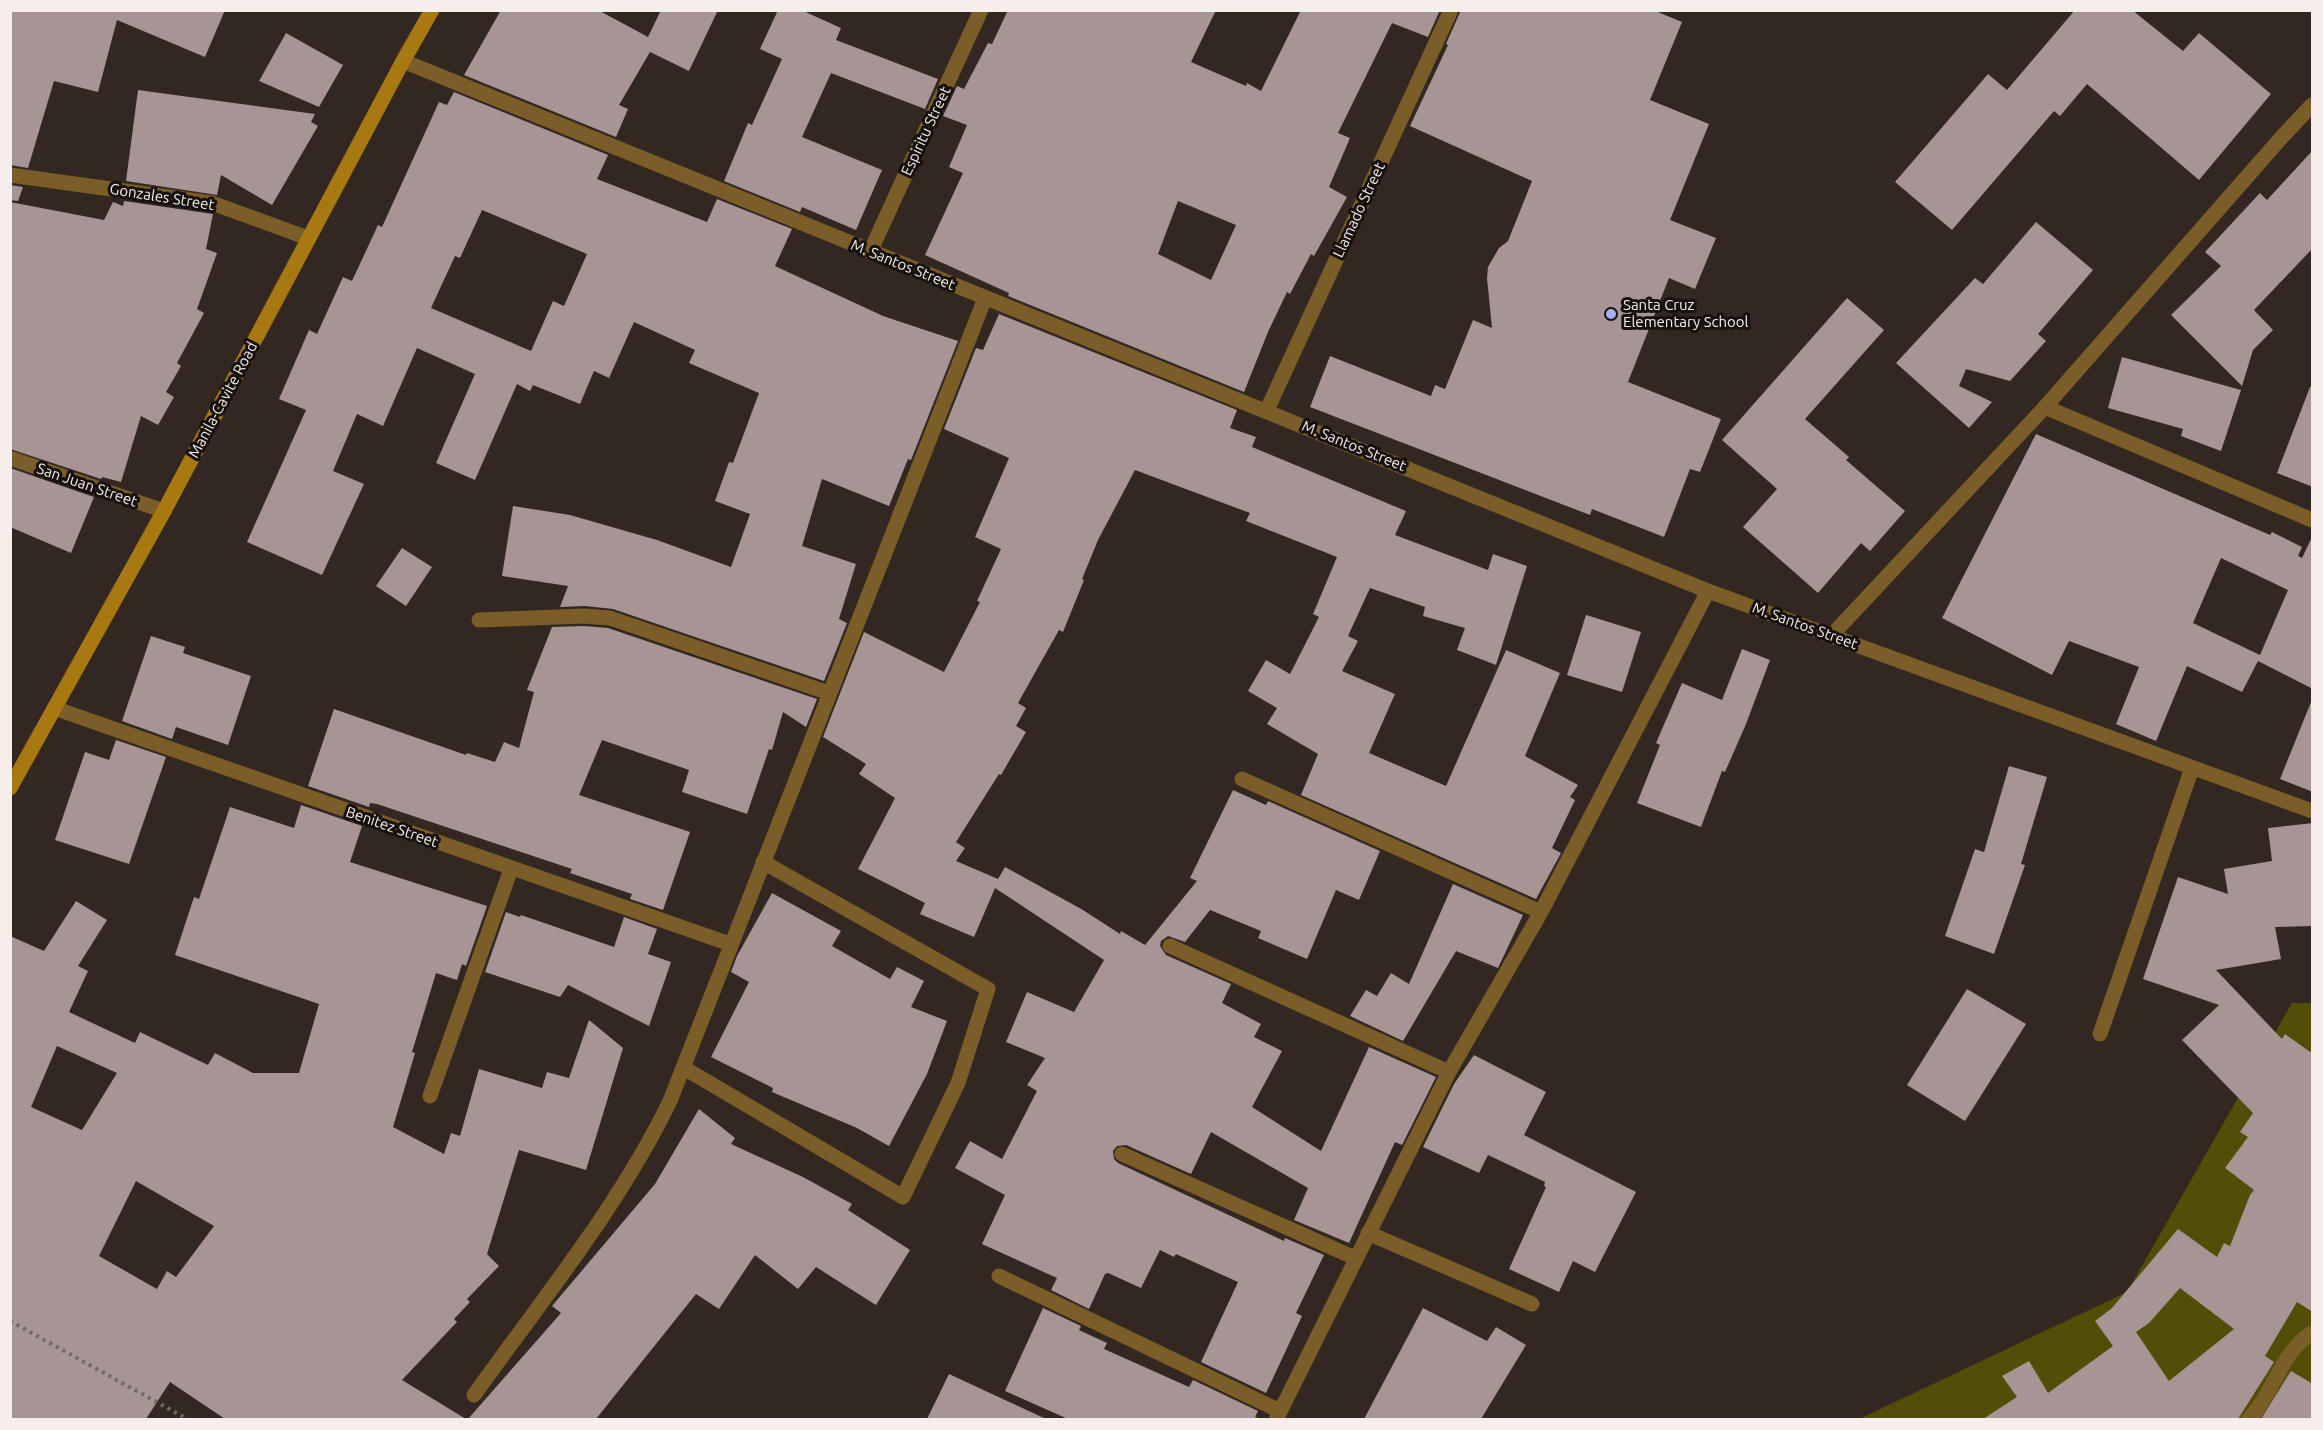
<!DOCTYPE html>
<html>
<head>
<meta charset="utf-8">
<style>
  body { margin:0 }
  #map { position:relative; width:2323px; height:1430px; overflow:hidden; background:#322721; font-family:Ubuntu,sans-serif }
  canvas { display:block }
  .frame { position:absolute; inset:0; border:12px solid #f6eeea; pointer-events:none }
</style>
</head>
<body>
<div id="map">
<canvas width="2323" height="1430"></canvas>
<div class="frame"></div>
</div>
<script>
const context = document.querySelector('canvas').getContext('2d');
context.lineJoin = 'round';
function fill(path, color) { context.fillStyle = color; context.fill(path, 'evenodd'); }
function strokePath(path, color, width, dash) { context.strokeStyle = color; context.lineWidth = width; context.lineCap = dash ? 'butt' : 'round'; context.setLineDash(dash || []); context.stroke(path); }
function drawText(font, color, halo, rows, align = 'center') {
  context.font = font + ' Ubuntu,sans-serif'; context.lineWidth = 6; context.setLineDash([]); context.textBaseline = 'middle'; context.strokeStyle = halo; context.fillStyle = color; for (const [text, x, y, turn = 0] of rows) {
    context.save(); context.translate(x, y); context.rotate((+turn || 0) * Math.PI / 180); context.textAlign = isNaN(turn) ? turn : align; if (halo) context.strokeText(text, 0, 0); context.fillText(text, 0, 0); context.restore();
  }
}
const green = new Path2D(`
  M2292,1003H2312V1419L1857,1420L2127,1292Z`);
const building = new Path2D(`
  M10,10H225L205,57L117,20L98,92L54,81L28,168L10,165Z
  M501,10H598L648,37L661,10H718L689,71L650,52L619,105L628,109L616,137L464,75Z
  M778,10H801L841,28L836,40L938,79L925,109L831,73L802,137L882,170L856,230L802,207L800,212L724,181L748,123L752,125L782,59L760,49Z
  M1008,10H1216L1191,62L1246,86L1247,83L1261,91L1301,10H1440L1428,37L1392,23L1338,133L1350,138L1329,187L1347,197L1314,256L1311,254L1290,294L1287,292L1268,332L1244,392L1008,296L1009,293L925,255L963,173L949,167L967,125L943,116L957,86L964,89L988,43L992,44ZM1178,201L1236,225L1211,280L1158,254Z
  M1461,10H1653L1682,22L1650,100L1709,124L1670,220L1716,238L1695,289L1669,278L1628,382L1721,419L1700,472L1690,469L1664,537L1592,509L1590,515L1310,407L1330,356L1431,396L1435,385L1445,389L1473,320L1492,328L1487,278L1488,267L1499,248L1508,241L1532,181L1410,126L1448,45L1446,44Z
  M2075,10H2132L2183,51L2199,33L2271,94L2199,180L2087,84L2060,116L2054,111L1952,230L1895,182L1988,74L2007,90Z
  M286,33L343,65L319,107L259,81Z
  M138,90L315,114L311,122L318,126L272,205L221,175L217,195L126,181Z
  M454,92L608,155L597,179L707,222L717,199L792,229L775,266L883,316L958,341L911,460L908,459L889,506L822,479L802,546L856,564L839,619L847,623L824,681L613,609L585,606L560,607L568,586L502,576L513,506L570,515L657,540L731,567L750,514L715,501L729,462L733,463L759,393L689,363L695,350L634,322L609,378L594,371L580,404L533,385L530,391L517,384L475,480L436,463L475,374L417,348L383,426L357,414L333,471L364,484L322,575L247,542L306,410L279,399L309,330L317,334L343,277L352,281L378,225L382,227L439,102L447,105ZM482,210L587,254L564,306L553,301L531,351L431,308L455,256L460,258Z
  M2313,150V248L2254,310L2273,330L2253,350L2242,386L2171,315L2221,266L2205,252L2260,193L2267,200Z
  M10,185L23,187L18,201L10,200Z
  M124,201L213,214L206,249L217,253L197,309L204,313L177,363L181,366L166,392L174,397L158,425L141,416L121,482L102,477L101,479L10,449V202L104,220L113,202L123,206Z
  M2036,222L2093,270L2038,334L2046,341L2010,381L1966,369L1959,386L1992,402L1969,428L1896,363L1975,278L1983,284Z
  M1847,298L1884,330L1805,419L1849,457L1846,460L1905,511L1870,551L1861,543L1818,593L1743,527L1777,489L1722,440Z
  M999,314L1237,410L1230,428L1256,437L1252,447L1406,511L1395,535L1488,570L1493,554L1527,566L1496,665L1457,650L1465,628L1423,616L1425,607L1370,588L1348,636L1358,641L1342,671L1395,694L1369,753L1446,786L1506,650L1560,673L1525,756L1578,785L1570,797L1575,800L1552,848L1561,853L1536,899L1301,795L1318,754L1267,724L1277,708L1248,691L1266,660L1290,674L1319,617L1313,614L1337,557L1246,521L1250,513L1135,470L1098,540L1082,579L1084,580L1063,632L1059,630L1018,703L1026,708L1016,726L1026,732L1001,775L999,774L956,842L965,848L956,861L998,879L1005,867L1083,910L1120,934L1121,931L1145,945L1197,881L1190,878L1233,790L1266,805L1268,801L1380,851L1359,900L1336,890L1307,959L1258,938L1261,931L1210,910L1185,942L1168,936L1161,941L1160,946L1166,955L1231,984L1222,1003L1261,1024L1254,1037L1282,1051L1252,1107L1321,1151L1369,1047L1436,1077L1402,1145L1395,1142L1349,1243L1294,1220L1308,1188L1211,1132L1191,1174L1126,1145L1117,1146L1113,1151L1114,1159L1118,1163L1284,1241L1285,1238L1324,1255L1296,1313L1302,1316L1266,1393L1201,1362L1238,1282L1176,1254L1174,1257L1160,1250L1141,1288L1108,1273L1105,1274L1089,1309L1051,1290L1057,1278L982,1244L1005,1195L955,1168L970,1141L1002,1159L1037,1091L1027,1085L1045,1058L1006,1042L1027,992L1074,1012L1104,960L995,888L974,937L920,914L925,903L858,869L895,798L859,774L866,764L823,737L864,632L944,672L980,602L977,601L1001,549L975,537L1009,458L944,429L976,348L983,350Z
  M2122,357L2241,390L2221,451L2181,436L2183,429L2108,408Z
  M2310,387H2313V487L2277,473Z
  M2036,434L2270,535L2272,532L2302,547L2298,556L2302,558L2313,535V689L2258,661L2242,692L2187,666L2156,741L2116,724L2139,667L2069,641L2052,675L1942,618ZM2221,558L2288,590L2260,655L2193,623Z
  M10,468L94,497L71,553L10,527Z
  M402,548L432,567L406,606L376,586Z
  M1586,615L1641,632L1622,692L1567,675Z
  M584,626L608,628L817,699L806,727L783,712L772,750L769,749L747,814L682,792L689,770L602,740L579,795L690,832L663,910L630,899L632,894L570,873L572,869L377,804L370,803L369,807L308,786L334,709L466,755L467,753L495,762L504,742L519,748L534,692L527,690L552,627Z
  M151,636L185,647L183,653L251,676L228,745L176,727L172,739L122,721Z
  M1742,649L1770,660L1746,724L1725,772L1722,771L1701,827L1637,803L1660,745L1656,743L1682,683L1722,700Z
  M2311,702H2313V792L2280,779Z
  M116,740L166,757L129,864L55,840L85,752L109,760Z
  M2009,766L2047,777L2021,864L2025,865L1994,954L1945,936L1975,849L1984,852Z
  M301,805L362,826L350,862L487,906L466,966L462,964L457,980L436,973L412,1052L415,1053L393,1127L444,1154L451,1133L460,1136L479,1069L542,1088L547,1072L569,1078L589,1020L623,1048L586,1170L519,1150L487,1254L499,1266L467,1299L470,1302L454,1319L457,1322L402,1380L466,1419H225L170,1382L146,1419H10V936L44,951L76,901L107,920L78,966L88,971L69,1012L135,1043L140,1032L208,1065L215,1053L253,1073H299L319,1004L175,955L194,897L199,899L230,807L294,828ZM57,1046L117,1073L82,1130L31,1107ZM136,1181L214,1226L176,1277L167,1271L157,1289L99,1256Z
  M2313,823V926L2275,927L2281,959L2216,970L2282,1039L2285,1034L2313,1054V1312L2297,1302L2265,1356L2274,1362L2238,1419H1983L2017,1397L2002,1376L2029,1361L2048,1393L2113,1346L2095,1321L2112,1308L2178,1229L2217,1257L2224,1243L2230,1246L2250,1195L2254,1190L2225,1168L2248,1137L2240,1132L2253,1113L2182,1040L2219,1005L2143,979L2178,877L2228,894L2224,869L2272,861L2268,828ZM2180,1288L2234,1329L2169,1381L2136,1332L2149,1323Z
  M1453,884L1523,915L1498,968L1456,951L1403,1041L1350,1016L1366,990L1377,996L1391,973L1409,984Z
  M772,893L841,931L832,946L890,979L897,967L924,981L911,1007L947,1021L927,1074L889,1146L857,1128L772,1092L773,1088L711,1057L749,982L731,972L737,956Z
  M506,912L520,917L521,915L614,947L624,917L657,929L648,954L671,962L649,1026L568,985L560,997L485,972Z
  M1967,989L2026,1024L1965,1121L1907,1085Z
  M1474,1055L1546,1092L1524,1135L1636,1192L1595,1272L1573,1261L1559,1292L1509,1269L1546,1187L1544,1186L1545,1182L1488,1155L1479,1173L1423,1147L1454,1084Z
  M699,1109L735,1138L731,1144L803,1177L852,1204L848,1210L910,1250L876,1305L816,1267L798,1289L755,1255L719,1309L696,1294L596,1419H468L561,1313L552,1306L655,1184Z
  M1043,1308L1081,1326L1079,1330L1107,1343L1104,1349L1189,1387L1193,1380L1258,1411L1255,1417L1261,1419H1068L1005,1391Z
  M1423,1308L1487,1341L1496,1327L1526,1345L1481,1419H1364Z
  M2291,1371L2313,1384V1419H2261Z
  M949,1374L1046,1419H927Z`);
const path = new Path2D(`
  M10,1321L189,1420`);
const service = new Path2D(`
  M2248,1420C2274,1394 2281,1351 2312,1333`);
const minor = new Path2D(`
  M10,175L212,203L308,238
  M870,252L981,10
  M2045,407L2312,520
  M1267,410L1451,10
  M10,458L164,511
  M479,620L584,616L610,618L829,693
  M54,708L730,944
  M1242,779L1541,912
  M1170,946L1449,1072
  M2100,1034L2192,768
  M684,1068L903,1197L958,1083L988,989L763,862
  M430,1096L511,869
  M1122,1154L1355,1258
  M1368,1233L1532,1304
  M999,1276L1280,1411
  M474,1395C542,1300 619,1206 670,1101L985,298
  M1276,1420L1449,1072L1541,912L1708,591`);
const tertiary = new Path2D(`
  M403,61L1708,591L2312,811
  M1831,636L2045,407L2281,138L2312,105`);
const secondary = new Path2D(`
  M10,788L164,511L403,61L432,10`);
const markers = [
  [1611,314,6,"#a6b1fc"]
];
const streetNames = [
  ["Espiritu Street",926,131,-65],
  ["Gonzales Street",162,197,9],
  ["Llamado Street",1359,210,-65],
  ["M. Santos Street",903,265,22],
  ["Manila-Cavite Road",223,400,-62],
  ["M. Santos Street",1354,446,22],
  ["San Juan Street",87,485,19],
  ["M. Santos Street",1805,626,20],
  ["Benitez Street",392,827,19]
];
const poiNames = [
  ["Santa Cruz",1623,305],
  ["Elementary School",1623,322]
];
fill(green, '#524e07');
fill(building, '#a69594');
strokePath(path, '#746a64', 4, [3, 4.5]);
strokePath(service, '#7a5d27', 15);
strokePath(minor, '#7a5d27', 15);
strokePath(tertiary, '#7a5d27', 15);
strokePath(secondary, '#a87811', 15);
for (const [x, y, r, color] of markers) { const dot = new Path2D(); dot.arc(x, y, r, 0, 2 * Math.PI); context.fillStyle = color; context.fill(dot); strokePath(dot, '#16110e', 2); }
drawText('15px', '#f6eeea', '#16110e', streetNames);
drawText('15px', '#f6eeea', '#16110e', poiNames, 'left');
</script>
</body>
</html>
